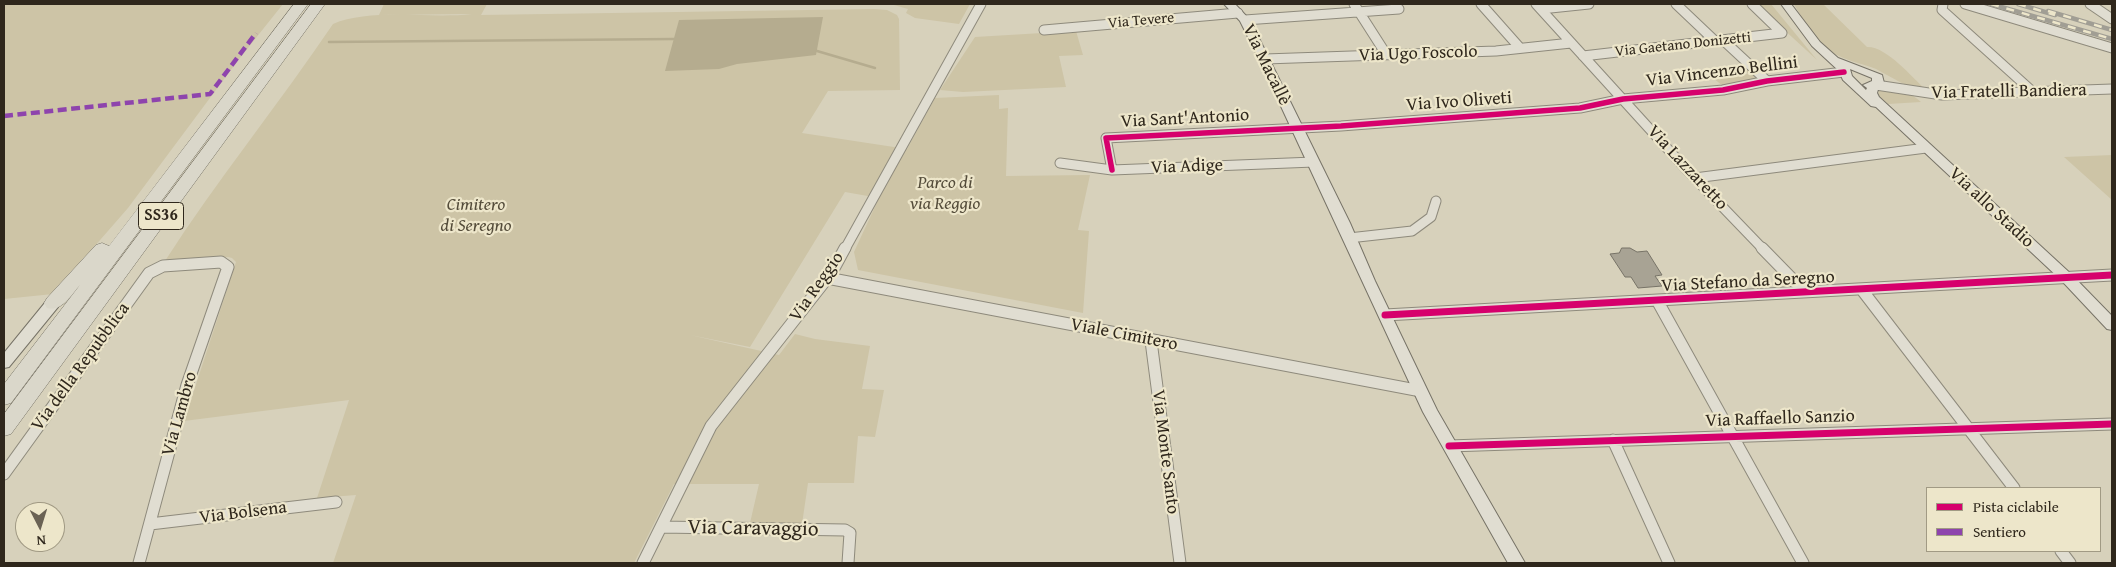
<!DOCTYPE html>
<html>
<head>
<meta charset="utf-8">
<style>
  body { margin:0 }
  #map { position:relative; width:2116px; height:567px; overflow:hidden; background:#d7d1bb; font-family:"Gentium Book Plus",serif }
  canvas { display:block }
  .frame { position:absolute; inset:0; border:5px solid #2f271c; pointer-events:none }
  .legend { position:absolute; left:1926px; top:487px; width:175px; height:65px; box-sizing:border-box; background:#ede6ca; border:1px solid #a19a84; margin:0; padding:6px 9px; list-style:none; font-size:15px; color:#2f271c }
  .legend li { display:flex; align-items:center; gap:10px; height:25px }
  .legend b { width:25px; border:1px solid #a19a84 }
  .north { position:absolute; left:15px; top:502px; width:50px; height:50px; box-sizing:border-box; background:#ede6ca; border:1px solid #a19a84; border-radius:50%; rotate:175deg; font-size:14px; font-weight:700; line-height:20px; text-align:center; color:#2f271c }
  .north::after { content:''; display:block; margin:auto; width:18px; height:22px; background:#6a6254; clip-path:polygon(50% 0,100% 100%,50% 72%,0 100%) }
</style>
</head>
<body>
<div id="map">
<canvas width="2116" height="567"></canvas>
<div class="frame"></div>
<ul class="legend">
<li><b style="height:6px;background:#d6006c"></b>Pista ciclabile</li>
<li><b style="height:6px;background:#8e44ad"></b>Sentiero</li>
</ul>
<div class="north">N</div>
</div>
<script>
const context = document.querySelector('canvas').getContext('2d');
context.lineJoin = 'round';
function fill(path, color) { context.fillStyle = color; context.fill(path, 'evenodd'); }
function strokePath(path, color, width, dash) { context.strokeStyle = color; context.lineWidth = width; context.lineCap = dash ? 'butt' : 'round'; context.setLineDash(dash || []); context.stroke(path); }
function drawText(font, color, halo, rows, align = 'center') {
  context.font = font + ' "Gentium Book Plus",serif'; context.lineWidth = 4.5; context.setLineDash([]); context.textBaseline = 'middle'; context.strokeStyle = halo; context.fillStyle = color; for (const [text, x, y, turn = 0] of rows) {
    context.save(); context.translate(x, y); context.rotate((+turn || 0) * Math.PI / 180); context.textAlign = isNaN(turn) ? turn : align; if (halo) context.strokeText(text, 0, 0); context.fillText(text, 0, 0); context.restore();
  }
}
const green = new Path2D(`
  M4,4H283L236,63L128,208L53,294L4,299Z
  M384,4H487L481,15L874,9L887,10L897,15L899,19L900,90L828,91L802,133L907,149L935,98L999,95V109L1008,108L1006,176L1090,175L1078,230L1089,231L1083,313L858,270L854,252L879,198L845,192L750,347L690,335L779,355L795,334L815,339L870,346L862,389L884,390L875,437L858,436L854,483H808L802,524L750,523L759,484H674L634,563H333L356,495L317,498L349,400L184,421L236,262L232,258L228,257L165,261C217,180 279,104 333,24C369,8 432,19 472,14L379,15Z
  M876,4H970L959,24L915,18L906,13L908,9L894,5Z
  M1756,4H1771L1817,60Z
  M1794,4H1823L1867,47C1886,46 1912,77 1926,90C1907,88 1893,78 1876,69C1864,64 1851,62 1839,56C1819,47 1804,22 1794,4Z
  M1076,31L1083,55L1059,56L1066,87L963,92L940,90L975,37Z
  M1745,70H1748L1757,79L1723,86L1708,74H1714L1718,77L1748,74Z
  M1879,90C1894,89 1911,92 1921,102L1888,104L1878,95Z
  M2112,155V200L2064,157Z`);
const water = new Path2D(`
  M823,17L816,55L737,64L719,69L665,71L679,20Z`);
const stream = new Path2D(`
  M329,42L674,39
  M817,51L875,68`);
const building = new Path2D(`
  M1622,248H1630L1637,252L1647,251L1662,275L1655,276L1662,286L1638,288L1631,277H1625L1610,254L1619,253Z`);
const streetFar1 = new Path2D(`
  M1354,4L1386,54
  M1481,4L1520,48
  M1536,4L1686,169L1763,249
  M1676,4L1715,41
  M1943,4L1942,10L2033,92
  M1965,4L2112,48
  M2090,4L2112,19
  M1541,9L1589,4
  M1245,20L1399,9
  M1044,30L1238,13
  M1724,41L1767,81
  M1583,56L1782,33L1752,4
  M1265,59L1496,51L1571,43
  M1876,85L1942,95L2112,89
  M1060,163L1112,170L1314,162
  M1112,170L1106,138L1341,126L1580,108L1623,99L1723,90L1767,81L1844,72
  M1695,178L1926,148
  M1349,238L1412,231L1431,217L1436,201
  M845,249L981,4`);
const street = new Path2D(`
  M1762,248L1805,292
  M827,278L1421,391
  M1862,290L2014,488
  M1658,302L1803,563
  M1385,315L2112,275
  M1151,341L1180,563
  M1613,440L1669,563
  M1449,446L2112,424
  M4,474L149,273L163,266L221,262L228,267L187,385L139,563
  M150,524L336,502
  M661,527L845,530L850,533L848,563
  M2061,551L2070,563
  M643,563L711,426L832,272L845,248`);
const secondary = new Path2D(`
  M1224,4H1235L1250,20L1350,223L1375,281L1437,410L1525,563H1508L1423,412L1259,59L1240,21Z
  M1781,4H1791L1820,42L1838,58L1882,75L1884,83L1879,86L1877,93L1879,97L2071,274L2112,316V330L2107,329L2061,280L1876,107L1871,106L1843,80L1839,71L1812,46ZM1850,69L1872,78V81L1863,85L1867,88L1866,90L1852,76Z
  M53,298L58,299L60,303L58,307L9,367L4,368V353L48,299Z`);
const highway = new Path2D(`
  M294,4H308L11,403L4,405V384L80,285C71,295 62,312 47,308L44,303L47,298L96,245L102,243L109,246Z
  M311,4H325L11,434L4,436V414Z`);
const rail = new Path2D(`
  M1991,4L2112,39
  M2018,4L2055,15
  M2048,11L2112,30`);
const quiet = new Path2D(`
  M4,116L210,94L256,33`);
const cyclewayFar1 = new Path2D(`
  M1112,170L1106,138L1341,126L1580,108L1623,99L1723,90L1767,81L1844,72`);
const cycleway = new Path2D(`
  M1385,315L2112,275
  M1449,446L2112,424`);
const farStreetnames = [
  ["Via Tevere",1141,21,-5],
  ["Via Gaetano Donizetti",1683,45,-6]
];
const shields = [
  [161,216,45]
];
const shieldNames = [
  ["SS36",161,216]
];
const streetNames = [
  ["Via Ugo Foscolo",1418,54,-2],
  ["Via Macallè",1266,65,64],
  ["Via Vincenzo Bellini",1722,72,-7],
  ["Via Fratelli Bandiera",2009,92,-1],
  ["Via Ivo Oliveti",1459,102,-4],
  ["Via Sant'Antonio",1185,119,-3],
  ["Via Adige",1187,167,-2],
  ["Via Lazzaretto",1687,168,47],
  ["Via allo Stadio",1991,208,43],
  ["Via Stefano da Seregno",1748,282,-3],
  ["Via Reggio",817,287,-55],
  ["Viale Cimitero",1124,335,11],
  ["Via della Repubblica",81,367,-54],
  ["Via Lambro",180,414,-74],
  ["Via Raffaello Sanzio",1780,419,-2],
  ["Via Monte Santo",1165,452,83],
  ["Via Bolsena",243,513,-7]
];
const parkNames = [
  ["Parco di",945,183],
  ["via Reggio",945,204],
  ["Cimitero",476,205],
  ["di Seregno",476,226]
];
const nearStreetnames = [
  ["Via Caravaggio",753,529,1]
];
fill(green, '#cdc4a6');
fill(water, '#b5ac8f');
strokePath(stream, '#b5ac8f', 2.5);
fill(building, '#a8a394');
strokePath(building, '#777367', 1);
strokePath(streetFar1, '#8e8a7c', 11);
strokePath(street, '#8e8a7c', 13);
strokePath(secondary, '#777367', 2);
strokePath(highway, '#777367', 1);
strokePath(streetFar1, '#e0ddd1', 9);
strokePath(street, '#e0ddd1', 11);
fill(secondary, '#e0ddd1');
fill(highway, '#dad7ca');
strokePath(rail, '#a19e94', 4.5);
strokePath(rail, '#ede6ca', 2.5, [8]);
strokePath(quiet, '#8e44ad', 4.5, [9, 4.5]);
strokePath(cyclewayFar1, '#d6006c', 5.5);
strokePath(cycleway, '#d6006c', 7);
drawText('15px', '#2f271c', '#ede6ca', farStreetnames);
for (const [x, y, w] of shields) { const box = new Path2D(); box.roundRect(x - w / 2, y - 13.5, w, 27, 4); context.fillStyle = '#ede6ca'; context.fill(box); strokePath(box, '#2f271c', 1); }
drawText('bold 16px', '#2f271c', null, shieldNames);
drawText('18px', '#2f271c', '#ede6ca', streetNames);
drawText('italic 18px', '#544c3a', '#ede6ca', parkNames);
drawText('21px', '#2f271c', '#ede6ca', nearStreetnames);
</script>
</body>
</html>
